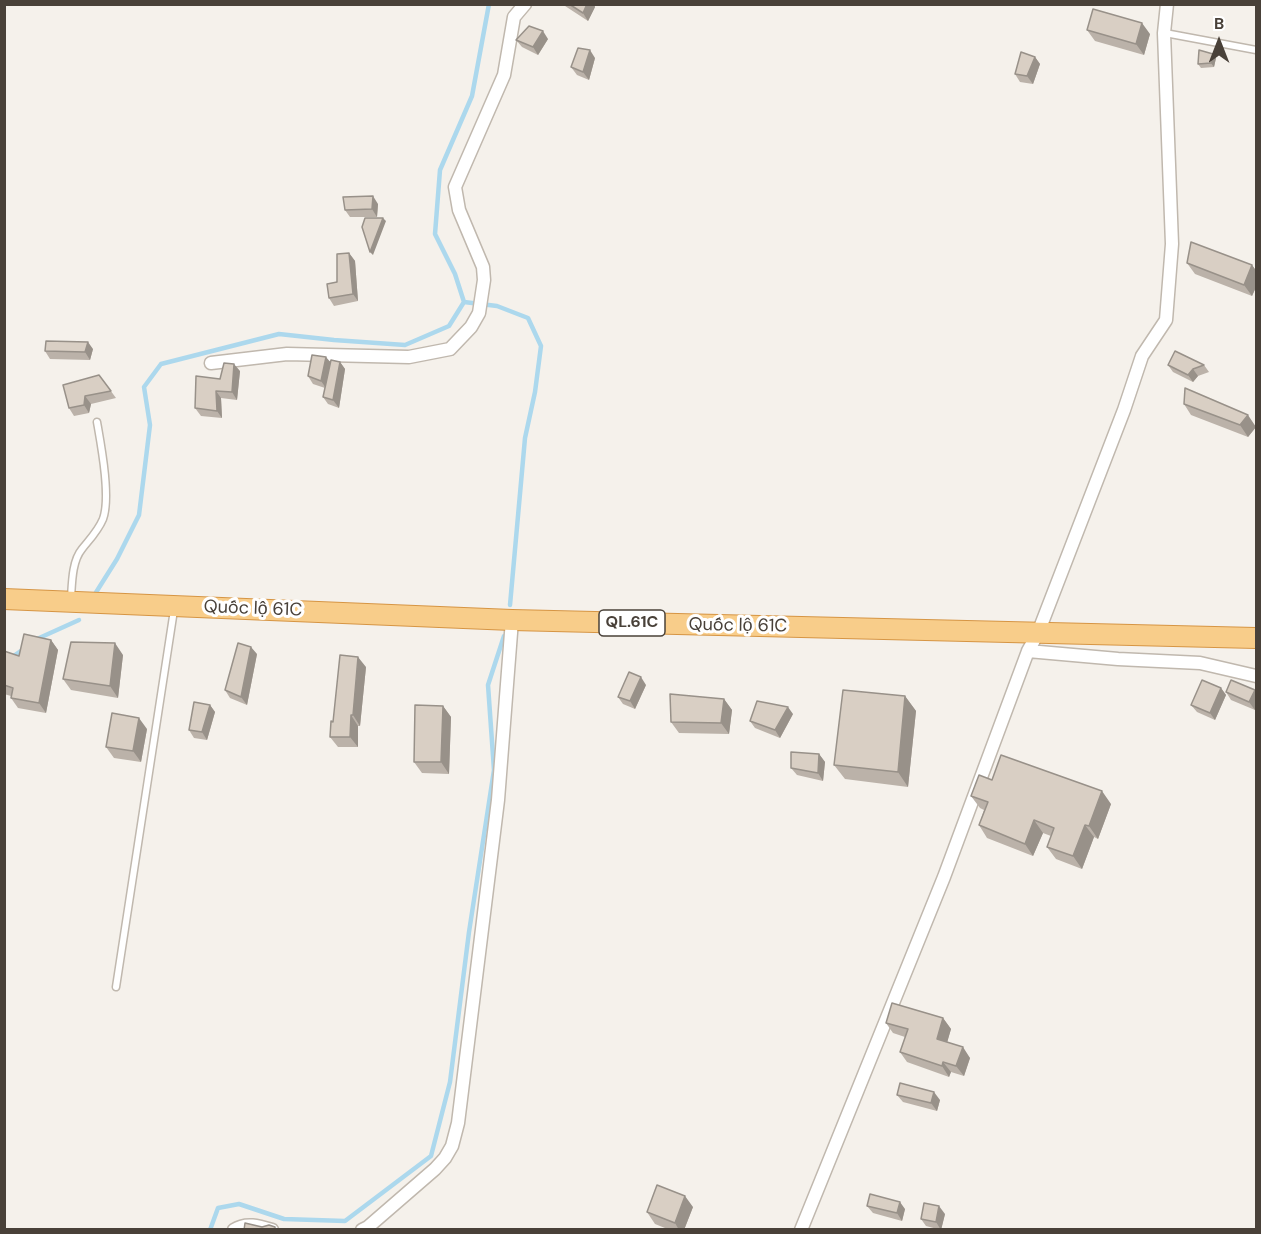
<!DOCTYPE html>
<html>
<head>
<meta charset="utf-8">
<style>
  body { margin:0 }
  #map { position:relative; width:1261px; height:1234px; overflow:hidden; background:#f5f1eb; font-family:"DM Sans",sans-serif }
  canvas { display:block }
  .frame { position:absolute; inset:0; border:6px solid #494139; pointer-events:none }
  .north { position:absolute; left:1189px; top:12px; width:60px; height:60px; -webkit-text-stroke:4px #fff; paint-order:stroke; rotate:0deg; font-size:16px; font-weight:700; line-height:24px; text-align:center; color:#494139 }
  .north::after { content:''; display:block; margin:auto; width:21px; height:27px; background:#494139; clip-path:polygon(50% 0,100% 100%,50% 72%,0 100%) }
</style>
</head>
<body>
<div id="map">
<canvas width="1261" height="1234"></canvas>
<div class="frame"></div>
<div class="north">B</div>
</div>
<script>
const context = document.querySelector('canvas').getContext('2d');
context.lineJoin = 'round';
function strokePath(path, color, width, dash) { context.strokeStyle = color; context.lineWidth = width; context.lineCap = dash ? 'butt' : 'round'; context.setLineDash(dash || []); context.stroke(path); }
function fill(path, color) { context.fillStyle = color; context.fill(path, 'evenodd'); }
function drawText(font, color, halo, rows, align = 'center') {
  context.font = font + ' "DM Sans",sans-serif'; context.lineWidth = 6; context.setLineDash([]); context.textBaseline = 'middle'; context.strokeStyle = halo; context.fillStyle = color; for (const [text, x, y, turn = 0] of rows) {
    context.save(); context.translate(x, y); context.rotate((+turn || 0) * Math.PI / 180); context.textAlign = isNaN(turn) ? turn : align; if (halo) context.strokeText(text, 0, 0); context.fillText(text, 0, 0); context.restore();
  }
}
const stream = new Path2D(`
  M464,302L497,306L528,318L541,346L535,392L525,438L510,605
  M95,594L117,559L139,515L150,425L144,387L161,364L279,334L334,340L405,345L449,326L464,302L455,274L435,234L440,170L472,96L489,4
  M37,639L79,620
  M4,659L8,660L25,648
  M210,1230L218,1208L239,1204L284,1219L345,1221L431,1156L450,1082L469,932L494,770L488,685L504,636`);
const service = new Path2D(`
  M1165,33L1256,50
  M71,598C72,583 72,561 82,549C90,539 98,531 103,519C111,497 101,445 97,422
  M116,987L174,610`);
const minor = new Path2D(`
  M211,363L287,354L409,357L450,349L471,327L479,313L484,280L483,267L459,210L455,187L504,75L514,17L525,4
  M1028,651L1118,659L1200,663L1256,676
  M234,1230C246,1222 259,1226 272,1230
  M362,1230L368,1227L435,1169L445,1158L452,1146L458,1123L498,800L512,620
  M801,1230L944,877L1028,651L1038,633L1124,410L1142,356L1166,320L1172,244L1164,33L1167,4`);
const trunk = new Path2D(`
  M4,599L512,620L1256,638`);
const wall = new Path2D(`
  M562,4H594L595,7L588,21Z
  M1087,30L1150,34L1144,55L1095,41Z
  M548,39L538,55L522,47L516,40Z
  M1035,57L1040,64L1033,84L1020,82L1015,74Z
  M595,58L589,80L577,75L571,67Z
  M1216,58L1214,67L1201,68L1198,64Z
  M378,204L377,217H350L345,210Z
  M349,253L355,261L358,301L334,306L329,298Z
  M1187,263L1252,265L1257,272V285L1252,296L1195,274Z
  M93,349L90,360L50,359L45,351Z
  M340,362L345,369L339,408L328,404L323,397L325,388L313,384L308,376L331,363Z
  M1168,365H1204L1209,372L1198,376L1193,382L1173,372Z
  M240,371L237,400L221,398L222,418L201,416L195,408L220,379Z
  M99,375L116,398L91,404L89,413L74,416L69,408Z
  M1184,404L1256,427L1248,437L1191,415Z
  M51,640L58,650L46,713L18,708L11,698V696L4,694V651L19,656Z
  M257,654L247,705L230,698L225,690Z
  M123,655L118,698L71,690L63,679Z
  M366,667L360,726H358V747H338L330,737L333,722Z
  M646,685L635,709L623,704L618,697Z
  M1221,688L1226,695L1215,720L1197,712L1191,705Z
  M1255,690L1257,693V705L1255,710L1231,700L1226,692Z
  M905,696L916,711L908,787L845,779L834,765Z
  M724,699L732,710L729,734L679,733L671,722Z
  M210,705L215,712L207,740L194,738L189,730Z
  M443,706L451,717L449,774L422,773L414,762Z
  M793,714L780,738L755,728L750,721Z
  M147,729L141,762L114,758L106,747Z
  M819,754L825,762L823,781L797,775L791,768Z
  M992,780L1111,804L1098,839L1094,837L1082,869L1056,859L1047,847L1051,836L1043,833L1033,856L987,838L979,825L984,810L980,808L971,796Z
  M943,1018L951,1029L947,1042L970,1058L964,1076L951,1072L949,1077L907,1062L900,1052L905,1037L893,1033L886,1023Z
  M897,1095L940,1100L937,1111L903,1102Z
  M867,1206L905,1209L902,1221L873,1213Z
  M693,1207L684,1230H670L655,1224L647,1212Z
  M945,1214L941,1230L926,1226L921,1219Z`);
const shadedWall = new Path2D(`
  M587,4H594L595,7L588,21L583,13Z
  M1142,23L1150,34L1144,55L1136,44Z
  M543,31L548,39L538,55L533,47Z
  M590,50L595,58L589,80L583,72Z
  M1213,54L1216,58L1214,67L1211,63Z
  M1035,57L1040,64L1033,84L1027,76Z
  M373,196L378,204L377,217L372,209Z
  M383,218L386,221L373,255L370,252Z
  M349,253L355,261L358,301L353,294Z
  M1252,265L1257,272V285L1252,296L1244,285Z
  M88,342L93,349L90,360L85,352Z
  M326,357L332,364L326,388L321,381Z
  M340,362L345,369L339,408L333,400Z
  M234,364L240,371L237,400L232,392Z
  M1193,369L1198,376L1193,382L1188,375Z
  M216,391L221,398L222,418L217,411Z
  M85,396L91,404L89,413L84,405Z
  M1248,415L1256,427L1248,437L1240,425Z
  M51,640L58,650L46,713L39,703Z
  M115,643L123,655L118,698L110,686Z
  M251,647L257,654L247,705L241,697Z
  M358,657L366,667L360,726L353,715Z
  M641,677L646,685L635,709L630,701Z
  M1221,688L1226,695L1215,720L1210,713Z
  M1255,690L1257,693V705L1255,710L1249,702Z
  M905,696L916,711L908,787L898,772Z
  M724,699L732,710L729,734L721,723Z
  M210,705L215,712L207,740L202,732Z
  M443,706L451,717L449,774L441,762Z
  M788,707L793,714L780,738L775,730Z
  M351,715L358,726V747L350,737Z
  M139,718L147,729L141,762L133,751Z
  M819,754L825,762L823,781L818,773Z
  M1102,791L1111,804L1098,839L1089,826Z
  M1034,820L1043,833L1033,856L1025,844Z
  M1085,825L1094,837L1082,869L1073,856Z
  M943,1018L951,1029L945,1050L937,1039Z
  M963,1047L970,1058L964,1076L956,1066Z
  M943,1062L951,1072L949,1077L942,1066Z
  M934,1092L940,1100L937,1111L931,1103Z
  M685,1196L693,1207L684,1230H679L675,1223Z
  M900,1202L905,1209L902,1221L897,1213Z
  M939,1206L945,1214L941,1230L936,1222Z`);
const building = new Path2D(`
  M569,4H587L583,13Z
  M1093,9L1142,23L1136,44L1087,30Z
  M529,26L543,31L533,47L516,40Z
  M578,48L590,50L583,72L571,67Z
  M1199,50L1213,54L1211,63L1198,64Z
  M1021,52L1035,57L1027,76L1015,74Z
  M373,196L372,209L345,210L343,197Z
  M365,218H383L370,252L362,227Z
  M1191,242L1252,265L1244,285L1187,263Z
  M349,253L353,294L329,298L327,284L337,282V254Z
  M46,341L88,342L85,352L45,351Z
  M1175,351L1204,365L1193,369L1188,375L1168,365Z
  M312,355L326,357L321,381L308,376Z
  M331,360L340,362L333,400L323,397Z
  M224,363L234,364L232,392L216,391L217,411L195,408L196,376L220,379Z
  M99,375L111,391L85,396L84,405L69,408L63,385Z
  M1185,388L1248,415L1240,425L1184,404Z
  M24,634L51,640L39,703L11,698L13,688L4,685V651L19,656Z
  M71,642L115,643L110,686L63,679Z
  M238,643L251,647L241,697L225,690Z
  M340,655L358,657L353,715H351L350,737H330L331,721L333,722Z
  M629,672L641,677L630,701L618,697Z
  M1202,680L1221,688L1210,713L1191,705Z
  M1231,680L1255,690L1249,702L1226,692Z
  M843,690L905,696L898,772L834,765Z
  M670,694L724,699L721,723L671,722Z
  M757,701L788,707L775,730L750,721Z
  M194,702L210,705L202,732L189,730Z
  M415,705L443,706L441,762H414Z
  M112,713L139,718L133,751L106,747Z
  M791,752L819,754L818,773L791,768Z
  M1001,755L1102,791L1089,826L1085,825L1073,856L1047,847L1054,828L1034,820L1025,844L979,825L988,802L971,796L979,775L992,780Z
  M892,1003L943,1018L937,1039L963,1047L956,1066L943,1062L942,1066L900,1052L908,1029L886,1023Z
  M900,1083L934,1092L931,1103L897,1095Z
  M657,1185L685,1196L675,1223L647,1212Z
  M870,1194L900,1202L897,1213L867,1206Z
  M924,1203L939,1206L936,1222L921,1219Z
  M245,1223L262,1227L269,1225L275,1227V1230H244Z`);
const shields = [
  [632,623,66]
];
const shieldNames = [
  ["QL.61C",632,623]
];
const streetNames = [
  ["Quốc lộ 61C",253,609,2],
  ["Quốc lộ 61C",738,626,1]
];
strokePath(stream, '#acd8ed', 4.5);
strokePath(service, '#c0b8ae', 9);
strokePath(minor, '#c0b8ae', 15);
strokePath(trunk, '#d69544', 22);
strokePath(service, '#fff', 6);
strokePath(minor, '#fff', 12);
strokePath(trunk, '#f8cd8a', 20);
fill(wall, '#bbb2a9');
fill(shadedWall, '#989189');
fill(building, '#d9cfc4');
strokePath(building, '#989189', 1.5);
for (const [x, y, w] of shields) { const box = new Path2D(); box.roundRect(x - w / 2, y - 13, w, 26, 4.5); context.fillStyle = '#fff'; context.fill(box); strokePath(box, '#494139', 1.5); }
drawText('bold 16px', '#494139', null, shieldNames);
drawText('18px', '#494139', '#fff', streetNames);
</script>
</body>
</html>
